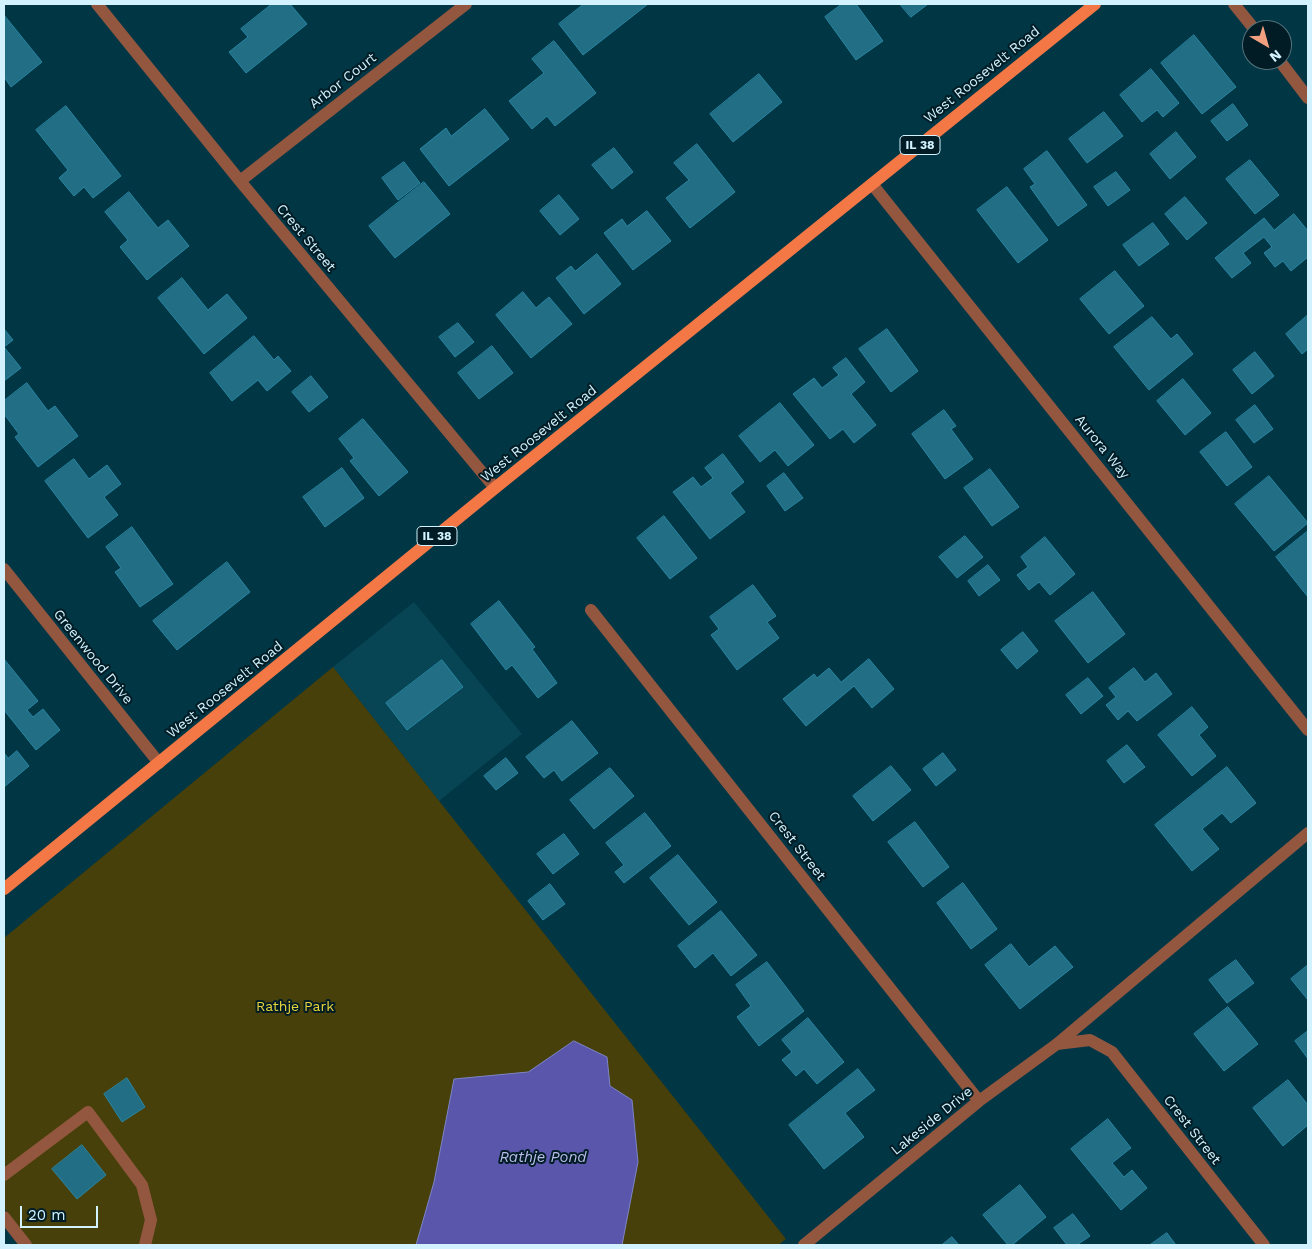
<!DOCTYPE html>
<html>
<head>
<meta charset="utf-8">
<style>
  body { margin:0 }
  #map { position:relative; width:1312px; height:1249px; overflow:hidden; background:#013645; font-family:"Work Sans",sans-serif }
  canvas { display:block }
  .frame { position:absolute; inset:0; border:5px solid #d1f2fe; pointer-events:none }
  .north { position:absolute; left:1242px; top:20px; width:50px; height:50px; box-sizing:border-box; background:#011c25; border:1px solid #54727c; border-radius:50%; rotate:142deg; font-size:14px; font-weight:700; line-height:20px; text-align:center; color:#d1f2fe }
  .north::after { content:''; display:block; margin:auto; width:18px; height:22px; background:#f2a080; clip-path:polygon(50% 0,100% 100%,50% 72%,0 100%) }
  .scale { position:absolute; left:20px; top:1206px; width:78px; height:22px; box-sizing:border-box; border:2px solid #d1f2fe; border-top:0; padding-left:6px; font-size:15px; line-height:18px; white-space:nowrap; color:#d1f2fe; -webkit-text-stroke:4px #011c25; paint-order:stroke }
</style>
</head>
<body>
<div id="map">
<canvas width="1312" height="1249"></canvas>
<div class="frame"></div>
<div class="north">N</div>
<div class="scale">20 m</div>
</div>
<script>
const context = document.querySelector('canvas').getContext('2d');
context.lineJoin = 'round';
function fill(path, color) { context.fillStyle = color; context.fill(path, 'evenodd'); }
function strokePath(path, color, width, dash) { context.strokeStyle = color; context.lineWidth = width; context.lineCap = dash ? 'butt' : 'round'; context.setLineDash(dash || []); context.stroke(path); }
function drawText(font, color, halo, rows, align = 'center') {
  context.font = font + ' "Work Sans",sans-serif'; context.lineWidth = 4; context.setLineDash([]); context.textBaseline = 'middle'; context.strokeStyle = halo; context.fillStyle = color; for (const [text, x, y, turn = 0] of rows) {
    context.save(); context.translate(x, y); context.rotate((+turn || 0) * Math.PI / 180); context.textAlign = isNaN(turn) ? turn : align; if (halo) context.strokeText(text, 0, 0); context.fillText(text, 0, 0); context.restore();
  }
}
const built = new Path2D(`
  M414,602L522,734L439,801L333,667Z`);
const green = new Path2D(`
  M333,667L786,1239L778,1245H33L4,1208V938Z`);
const water = new Path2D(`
  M574,1041L607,1057L610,1086L632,1100L638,1162L622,1245H416L434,1182L454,1079L528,1072Z`);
const building = new Path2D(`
  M272,4H290L307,24L246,73L229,52L248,37L241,29Z
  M584,4H648L583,55L559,24Z
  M842,4H856L883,41L856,60L825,17Z
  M900,4H928L911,17Z
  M4,15L42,62L11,87L4,77Z
  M1194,35L1236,87L1202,114L1161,63Z
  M554,41L596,93L555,126L547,116L532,129L509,101L544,73L532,59Z
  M1151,69L1179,103L1163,117L1157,110L1142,122L1120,95Z
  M759,74L782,102L733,142L710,114Z
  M1233,104L1248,125L1227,141L1211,121Z
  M66,106L121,176L93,198L84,187L74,196L59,178L68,170L36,130Z
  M485,109L509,139L449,186L420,149L446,128L451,136Z
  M1104,112L1123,136L1087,163L1069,139Z
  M1176,132L1196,157L1170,179L1150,154Z
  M697,144L735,192L690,228L666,198L689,180L674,163Z
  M614,148L633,172L612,189L592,165Z
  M1047,151L1087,205L1058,226L1030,187L1035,184L1024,169Z
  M1250,160L1279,195L1255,214L1226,179Z
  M404,162L420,183L398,200L382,178Z
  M1116,172L1130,190L1108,206L1094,187Z
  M424,182L450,214L395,258L369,226Z
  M1007,187L1048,240L1018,263L977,210Z
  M129,192L158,228L168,220L189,246L147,280L120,247L128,240L105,212Z
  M559,195L579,219L560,235L540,211Z
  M1185,197L1207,223L1187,240L1165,214Z
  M647,211L671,241L633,270L604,233L622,219L627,226Z
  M1294,214L1308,231V257L1291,271L1283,261L1275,267L1264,253L1272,247L1264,237L1243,253L1251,263L1232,278L1215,258L1264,218L1274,230Z
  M1153,223L1169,244L1139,266L1123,245Z
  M597,254L621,284L584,314L556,278L571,266L575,271Z
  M1115,271L1144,306L1109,334L1080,299Z
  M182,278L208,310L227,294L247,318L204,354L158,298Z
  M523,292L536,308L549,297L572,324L531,358L496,315Z
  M1308,315V349L1302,354L1286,334Z
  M1152,317L1171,339L1177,334L1193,354L1149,390L1114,347Z
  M458,323L474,342L455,357L439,337Z
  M4,329L13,340L4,347L21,368L4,381Z
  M887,329L918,371L891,392L859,349Z
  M254,336L274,360L278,356L291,371L267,391L258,380L232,401L210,373Z
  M492,346L513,373L479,399L458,373Z
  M1255,352L1274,376L1252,394L1233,370Z
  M846,358L865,382L851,394L876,425L854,443L843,429L830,439L793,394L814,378L822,388L839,375L833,368Z
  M311,376L328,397L309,412L292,392Z
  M1183,379L1211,413L1185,435L1157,401Z
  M27,383L48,411L55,406L78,436L38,467L15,437L19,434L4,414V401Z
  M780,403L814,445L788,466L775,450L760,462L739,436Z
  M1255,405L1273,429L1254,443L1236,420Z
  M944,410L956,426L951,429L973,459L945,479L912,434Z
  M363,419L408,472L379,496L350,461L354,458L339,439Z
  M1226,432L1252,467L1227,486L1200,452Z
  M723,454L744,482L730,493L745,512L710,539L673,492L693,477L701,487L713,478L705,468Z
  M74,459L89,479L107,465L121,484L104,497L118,515L88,538L45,481Z
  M342,468L364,498L325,527L303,497Z
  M990,469L1019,507L992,526L964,488Z
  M784,473L803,498L785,511L767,486Z
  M1269,476L1308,523L1274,551L1235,504Z
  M664,516L697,558L670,579L637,538Z
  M132,527L173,584L140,607L115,572L121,568L106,547Z
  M1308,531V597L1276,557Z
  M965,536L983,557L957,578L939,557Z
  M1045,537L1075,574L1050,595L1039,582L1029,590L1017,575L1028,567L1021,557Z
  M227,562L250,592L177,650L153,621Z
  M988,565L1000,580L979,596L968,581Z
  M753,585L776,616L767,622L779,638L737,670L711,635L719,629L710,617Z
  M1093,592L1125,634L1088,663L1055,621Z
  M499,601L535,647L532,649L557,683L538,698L512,665L506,670L471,624Z
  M1023,632L1038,651L1017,669L1001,650Z
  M4,659L38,701L27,710L33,717L43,709L60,730L36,750L4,710Z
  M869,659L894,689L872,708L854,686L806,726L783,699L814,674L817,678L829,668L841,682Z
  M442,660L463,687L407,730L386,703Z
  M1134,668L1145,682L1156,673L1172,694L1137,721L1128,711L1118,720L1106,705L1116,697L1109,688Z
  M1088,678L1103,696L1081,714L1066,695Z
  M1192,707L1208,727L1199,735L1216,756L1192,776L1158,735Z
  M572,721L598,753L562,781L554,770L544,778L526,757Z
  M1127,745L1145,767L1124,783L1107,761Z
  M17,751L29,766L4,787V753L8,758Z
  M943,753L956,770L936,786L923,769Z
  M506,758L518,773L496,790L484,776Z
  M891,766L911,790L873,821L853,796Z
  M1227,767L1256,803L1231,823L1222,813L1202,829L1219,849L1192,871L1155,825Z
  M610,768L634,796L594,829L570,800Z
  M645,813L671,846L624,883L615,872L624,865L606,843Z
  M915,822L949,867L923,887L888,842Z
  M564,834L579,854L553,874L537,854Z
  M678,855L717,902L689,925L650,878Z
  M963,883L997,929L971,949L937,903Z
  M550,884L565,904L543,920L528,901Z
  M721,911L757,955L731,976L713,953L695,968L678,946Z
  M1011,944L1029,967L1055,946L1073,967L1020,1009L985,965Z
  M1236,960L1254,983L1227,1003L1209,980Z
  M767,962L804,1011L759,1046L737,1017L751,1006L736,985Z
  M1308,965V1000L1291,979Z
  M1228,1007L1258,1044L1224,1071L1194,1034Z
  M808,1018L844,1062L817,1084L804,1069L796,1076L782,1060L792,1052L782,1040Z
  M1308,1031V1059L1295,1041Z
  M858,1069L875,1090L845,1113L864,1137L824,1169L789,1125Z
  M127,1078L145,1107L122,1122L104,1094Z
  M1288,1080L1308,1105V1125L1283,1146L1253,1108Z
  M1108,1119L1131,1148L1112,1163L1124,1177L1132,1170L1147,1188L1121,1210L1071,1149Z
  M82,1145L106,1175L77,1199L52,1169Z
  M1020,1185L1046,1217L1012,1245H1008L983,1215Z
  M1073,1214L1090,1236L1077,1245H1067L1054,1228Z
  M1167,1233L1176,1245H1150Z
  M952,1237L959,1245H942Z`);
const pedestrian = new Path2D(`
  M1057,1044L1308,833`);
const minor = new Path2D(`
  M97,4L240,181L495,488
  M1234,4L1255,30
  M1279,60L1308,98
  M240,181L466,4
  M872,184L1308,730
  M4,569L159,763
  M591,610L979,1101
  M4,1175L88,1112L142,1185L151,1220L145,1245
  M4,1217L26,1245
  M804,1245L979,1101L1057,1044L1090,1040L1112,1052L1264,1245`);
const primary = new Path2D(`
  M4,889L495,488L1095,4`);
const shields = [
  [920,145,40],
  [437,536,40]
];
const shieldNames = [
  ["IL 38",920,145],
  ["IL 38",437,536]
];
const streetNames = [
  ["West Roosevelt Road",982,75,-39],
  ["Arbor Court",343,81,-38],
  ["Crest Street",306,238,50],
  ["West Roosevelt Road",539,434,-39],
  ["Aurora Way",1102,447,51],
  ["Greenwood Drive",93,657,51],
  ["West Roosevelt Road",225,690,-39],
  ["Crest Street",797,846,52],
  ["Lakeside Drive",932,1121,-39],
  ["Crest Street",1192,1130,52]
];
const parkNames = [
  ["Rathje Park",295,1007]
];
const waterNames = [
  ["Rathje Pond",543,1158]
];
fill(built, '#074554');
fill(green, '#47400a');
fill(water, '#5956ac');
strokePath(water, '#7d85c5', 1);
fill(building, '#226e85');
strokePath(building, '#2886a2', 1);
strokePath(pedestrian, '#935740', 12);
strokePath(minor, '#935740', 12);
strokePath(primary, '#f37846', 12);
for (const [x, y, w] of shields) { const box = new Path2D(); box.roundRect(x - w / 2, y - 9.5, w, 19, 4); context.fillStyle = '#011c25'; context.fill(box); strokePath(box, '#d1f2fe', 1); }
drawText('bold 12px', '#d1f2fe', null, shieldNames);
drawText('14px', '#d1f2fe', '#011c25', streetNames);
drawText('14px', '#e8d53c', '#011c25', parkNames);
drawText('italic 15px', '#babdeb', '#011c25', waterNames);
</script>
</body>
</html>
